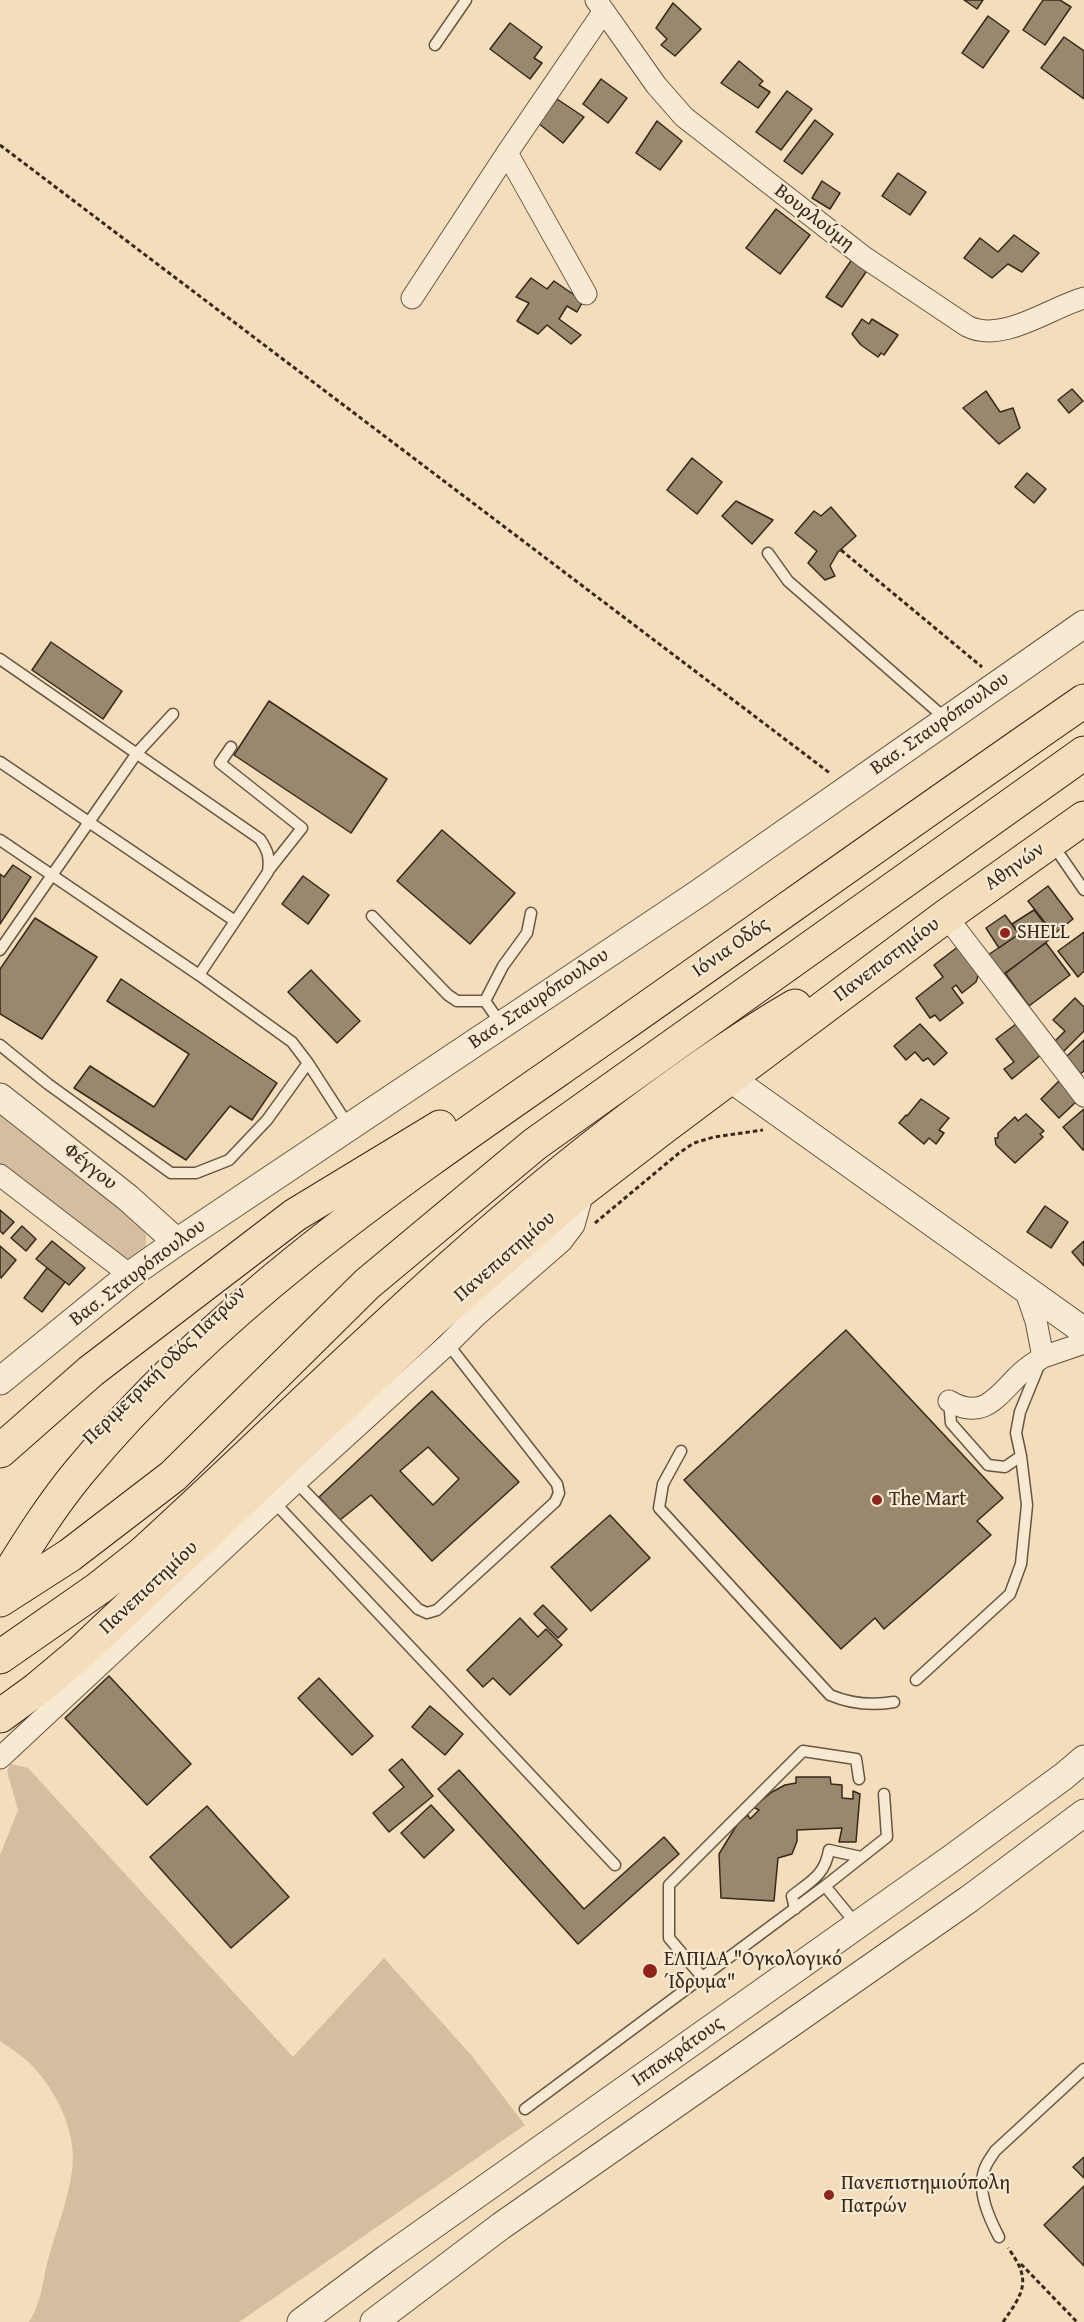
<!DOCTYPE html>
<html>
<head>
<meta charset="utf-8">
<style>
  body { margin:0 }
  canvas { display:block; background:#f4ddba }
</style>
</head>
<body>
<canvas width="1084" height="2322"></canvas>
<script>
const context = document.querySelector('canvas').getContext('2d');
context.lineJoin = 'round';
function fill(path, color) { context.fillStyle = color; context.fill(path, 'evenodd'); }
function strokePath(path, color, width, dash) { context.strokeStyle = color; context.lineWidth = width; context.lineCap = dash ? 'butt' : 'round'; context.setLineDash(dash || []); context.stroke(path); }
function drawText(font, color, halo, rows, align = 'center') {
  context.font = font + ' "Gentium Book Plus",serif'; context.lineWidth = 4.5; context.setLineDash([]); context.textBaseline = 'middle'; context.strokeStyle = halo; context.fillStyle = color; for (const [text, x, y, turn = 0] of rows) {
    context.save(); context.translate(x, y); context.rotate((+turn || 0) * Math.PI / 180); context.textAlign = isNaN(turn) ? turn : align; if (halo) context.strokeText(text, 0, 0); context.fillText(text, 0, 0); context.restore();
  }
}
const green = new Path2D(`
  M0,1114L143,1229L146,1235V1246L123,1264L0,1168Z
  M11,1764L28,1768L293,2057L384,1958L472,2056L525,2125L239,2322H29C42,2303 43,2277 49,2256C57,2228 68,2200 72,2171C78,2132 55,2086 26,2060C18,2053 9,2047 0,2041V1855L18,1810L7,1771Z`);
const building = new Path2D(`
  M964,0H983L977,9Z
  M1043,0H1060L1071,7L1045,45L1023,30Z
  M673,3L701,29L675,56L661,45L667,39L656,28Z
  M988,16L1009,31L983,68L962,53Z
  M510,23L542,47L534,58L542,63L530,79L490,49Z
  M1064,37L1084,51V99L1041,68Z
  M739,61L763,81L759,85L770,92L758,108L721,83Z
  M601,79L627,98L608,123L583,104Z
  M787,91L812,109L781,150L756,132Z
  M557,99L584,117L563,143L538,123Z
  M815,120L833,134L802,174L784,161Z
  M657,121L682,141L660,170L636,153Z
  M898,173L926,192L910,215L882,196Z
  M822,181L840,193L830,209L812,198Z
  M776,209L810,235L780,274L746,248Z
  M1014,235L1039,253L1022,272L1008,264L992,278L964,258L980,238L998,252Z
  M853,258L868,269L842,307L826,297Z
  M531,278L547,289L554,281L583,301L577,312L567,306L559,319L581,335L571,344L547,325L538,334L517,321L529,303L516,297Z
  M862,319L869,324L872,319L898,335L884,355L881,353L878,357L861,345L852,334Z
  M1072,389L1083,401L1069,413L1058,400Z
  M986,391L1000,412L1013,408L1020,428L999,444L963,408Z
  M692,458L722,482L697,514L667,490Z
  M1027,473L1046,489L1034,503L1015,487Z
  M736,501L773,520L752,544L722,516Z
  M831,507L856,536L838,552L830,566L835,576L825,580L808,563L817,551L795,533L814,511L821,516Z
  M51,642L122,691L103,719L32,670Z
  M269,701L387,779L351,833L234,755Z
  M442,830L515,893L470,944L397,881Z
  M13,865L31,877L0,924V874L4,877Z
  M303,876L329,895L308,924L282,904Z
  M1048,886L1073,919L1054,934L1028,901Z
  M1034,910L1054,936L1001,977L988,955L1019,934L1012,924Z
  M1005,915L1019,934L999,948L986,928Z
  M35,918L97,957L42,1039L0,1014V969Z
  M1084,932V971L1078,977L1058,951Z
  M1046,943L1070,975L1029,1006L1005,973Z
  M959,946L979,973L976,982L962,993L956,985L952,988L963,1003L940,1021L935,1015L930,1018L916,998L943,977L934,965Z
  M311,970L360,1021L337,1043L288,992Z
  M121,979L277,1083L252,1120L230,1106L186,1160L74,1088L90,1066L154,1107L189,1054L107,1001Z
  M1075,998L1084,1007V1031L1061,1054L1051,1045L1065,1031L1053,1020Z
  M920,1024L947,1053L934,1065L928,1058L923,1061L915,1052L906,1060L894,1046Z
  M1016,1024L1041,1055L1012,1079L1004,1069L1014,1062L996,1039Z
  M1084,1040V1071L1080,1074L1065,1058Z
  M1059,1081L1078,1100L1059,1118L1041,1099Z
  M921,1099L949,1118L939,1130L944,1133L936,1144L929,1138L924,1144L899,1123L906,1115L907,1116Z
  M1084,1109V1150H1083L1063,1127Z
  M1026,1114L1044,1131L1040,1134L1043,1137L1015,1163L996,1145L995,1138H998V1133L1015,1117L1018,1121Z
  M1045,1206L1068,1222L1051,1248L1027,1232Z
  M0,1210L14,1222L3,1234L0,1231Z
  M22,1226L36,1239L26,1251L11,1238Z
  M52,1241L85,1268L69,1285L36,1259Z
  M1084,1241V1266L1072,1252Z
  M0,1246L16,1260L1,1278L0,1277Z
  M47,1268L65,1282L42,1312L24,1298Z
  M846,1330L1003,1498L977,1521L991,1535L884,1629L875,1618L841,1649L684,1480Z
  M432,1391L519,1482L432,1561L371,1495L340,1520L319,1497ZM428,1447L459,1479L433,1505L400,1471Z
  M610,1515L650,1558L591,1611L551,1567Z
  M543,1605L567,1629L558,1638L534,1614Z
  M520,1618L538,1637L546,1629L562,1645L510,1695L493,1678L483,1687L467,1670Z
  M109,1676L191,1764L147,1805L65,1718Z
  M319,1678L373,1736L352,1755L298,1698Z
  M430,1706L463,1734L445,1755L412,1727Z
  M402,1759L433,1796L389,1832L373,1813L404,1787L389,1770Z
  M459,1770L584,1909L664,1837L679,1854L578,1944L438,1789Z
  M796,1777H830L831,1784L842,1785V1798L853,1799V1791L860,1794L856,1842H839L842,1828L797,1830V1841L792,1854L778,1858L774,1901L721,1898L719,1854L738,1823L748,1815L750,1819L759,1810L753,1807L772,1792L785,1785L796,1783Z
  M431,1805L454,1830L424,1858L401,1833Z
  M207,1806L289,1897L231,1948L150,1857Z
  M1084,2157V2178L1073,2167Z
  M1084,2186V2266L1044,2225Z`);
const path = new Path2D(`
  M0,145L831,774
  M841,550L982,667
  M595,1223L679,1153L694,1143L714,1137L763,1130
  M1021,2264L1077,2322
  M1003,2322C1024,2292 1032,2280 1008,2248`);
const service = new Path2D(`
  M435,45L466,0
  M768,553L788,581L946,719
  M0,659L260,839C268,851 270,857 268,872L199,975
  M231,747L220,763L302,828L268,871
  M0,762L235,921
  M0,840L199,975L292,1042L308,1063L348,1125
  M1053,845L1084,890
  M372,916L448,995L457,1001H485L501,1024
  M0,950L137,753L173,714
  M485,1001L503,966L527,933L531,913
  M0,1045L48,1084L171,1173H196L229,1160L267,1120L308,1063
  M949,1401L951,1423L988,1465L1005,1467L1021,1456
  M681,1451L663,1484L659,1508L830,1695C851,1704 871,1706 894,1702
  M296,1482L418,1609L427,1613L437,1610L555,1502L559,1493L557,1484L448,1344
  M274,1502L615,1865
  M916,1680L1010,1594L1021,1564L1027,1505L1021,1456L1016,1433L1020,1412L1040,1363
  M825,1886L887,1837L884,1794
  M795,1909L792,1896C811,1881 825,1875 829,1850L861,1857
  M703,1978L669,1938V1885L803,1751L856,1759L859,1779
  M525,2109L825,1886L857,1925
  M999,2237C989,2218 976,2190 985,2168C987,2162 992,2156 995,2151L1084,2069`);
const minor = new Path2D(`
  M596,0L656,85L684,117L864,257L967,326C1002,344 1049,308 1084,298
  M507,153L586,294
  M412,298L507,153L604,11
  M946,916L1084,1096
  M0,1175L130,1275
  M1043,1357L1084,1343
  M949,1401C982,1420 995,1399 1017,1377C1024,1369 1034,1363 1043,1357L1036,1321L1025,1289
  M0,1758L296,1482L448,1344L476,1316L562,1241L574,1225L584,1189`);
const tertiary = new Path2D(`
  M713,1066L1084,1331
  M0,1097L128,1198L177,1242
  M0,1381L130,1275L177,1242L699,893L1084,624
  M301,2322L387,2258L952,1858L1064,1776L1084,1759
  M374,2322L501,2226L969,1899L1084,1813`);
const primary = new Path2D(`
  M0,1657L99,1588L142,1554C304,1406 457,1248 633,1116C685,1077 738,1039 795,1006
  M0,1716L37,1689L80,1653L435,1318L573,1197L664,1127L946,916L1084,818`);
const motorway = new Path2D(`
  M0,1451L91,1371L295,1215L440,1127
  M0,1588C25,1548 50,1507 80,1471C230,1290 424,1164 614,1031C771,921 926,810 1084,701
  M0,1600L70,1555L173,1476L367,1284L535,1144L1084,753`);
const markers = [
  [1005,933,6,"#8f2418"],
  [877,1500,6,"#8f2418"],
  [650,1971,8,"#8f2418"],
  [829,2195,6,"#8f2418"]
];
const streetNames = [
  ["Βουρλούμη",814,218,38],
  ["Βασ. Σταυρόπουλου",940,724,-35],
  ["Αθηνών",1015,867,-35],
  ["Ιόνια Οδός",731,948,-35],
  ["Πανεπιστημίου",887,960,-37],
  ["Βασ. Σταυρόπουλου",539,999,-34],
  ["Φέγγου",90,1167,39],
  ["Πανεπιστημίου",505,1257,-41],
  ["Βασ. Σταυρόπουλου",138,1273,-37],
  ["Περιμετρική Οδός Πατρών",165,1366,-44],
  ["Πανεπιστημίου",149,1588,-43],
  ["Ιπποκράτους",678,2052,-35]
];
const poiNames = [
  ["SHELL",1017,933],
  ["The Mart",889,1500],
  ["ΕΛΠΙΔΑ \"Ογκολογικό",664,1960],
  ["Ίδρυμα\"",664,1983],
  ["Πανεπιστημιούπολη",841,2184],
  ["Πατρών",841,2207]
];
fill(green, '#d4be9f');
fill(building, '#99876e');
strokePath(building, '#37291c', 1.5);
strokePath(service, '#665644', 13);
strokePath(minor, '#665644', 23);
strokePath(tertiary, '#665644', 29);
strokePath(primary, '#37291c', 35);
strokePath(motorway, '#37291c', 35);
strokePath(path, '#37291c', 3, [4.5, 3]);
strokePath(service, '#f8e9d2', 10);
strokePath(minor, '#f8e9d2', 21);
strokePath(tertiary, '#f8e9d2', 27);
strokePath(primary, '#f4ddba', 33);
strokePath(motorway, '#f4ddba', 33);
for (const [x, y, r, color] of markers) { const dot = new Path2D(); dot.arc(x, y, r, 0, 2 * Math.PI); context.fillStyle = color; context.fill(dot); strokePath(dot, '#f8e9d2', 2); }
drawText('20px', '#37291c', '#f8e9d2', streetNames);
drawText('20px', '#37291c', '#f8e9d2', poiNames, 'left');
</script>
</body>
</html>
